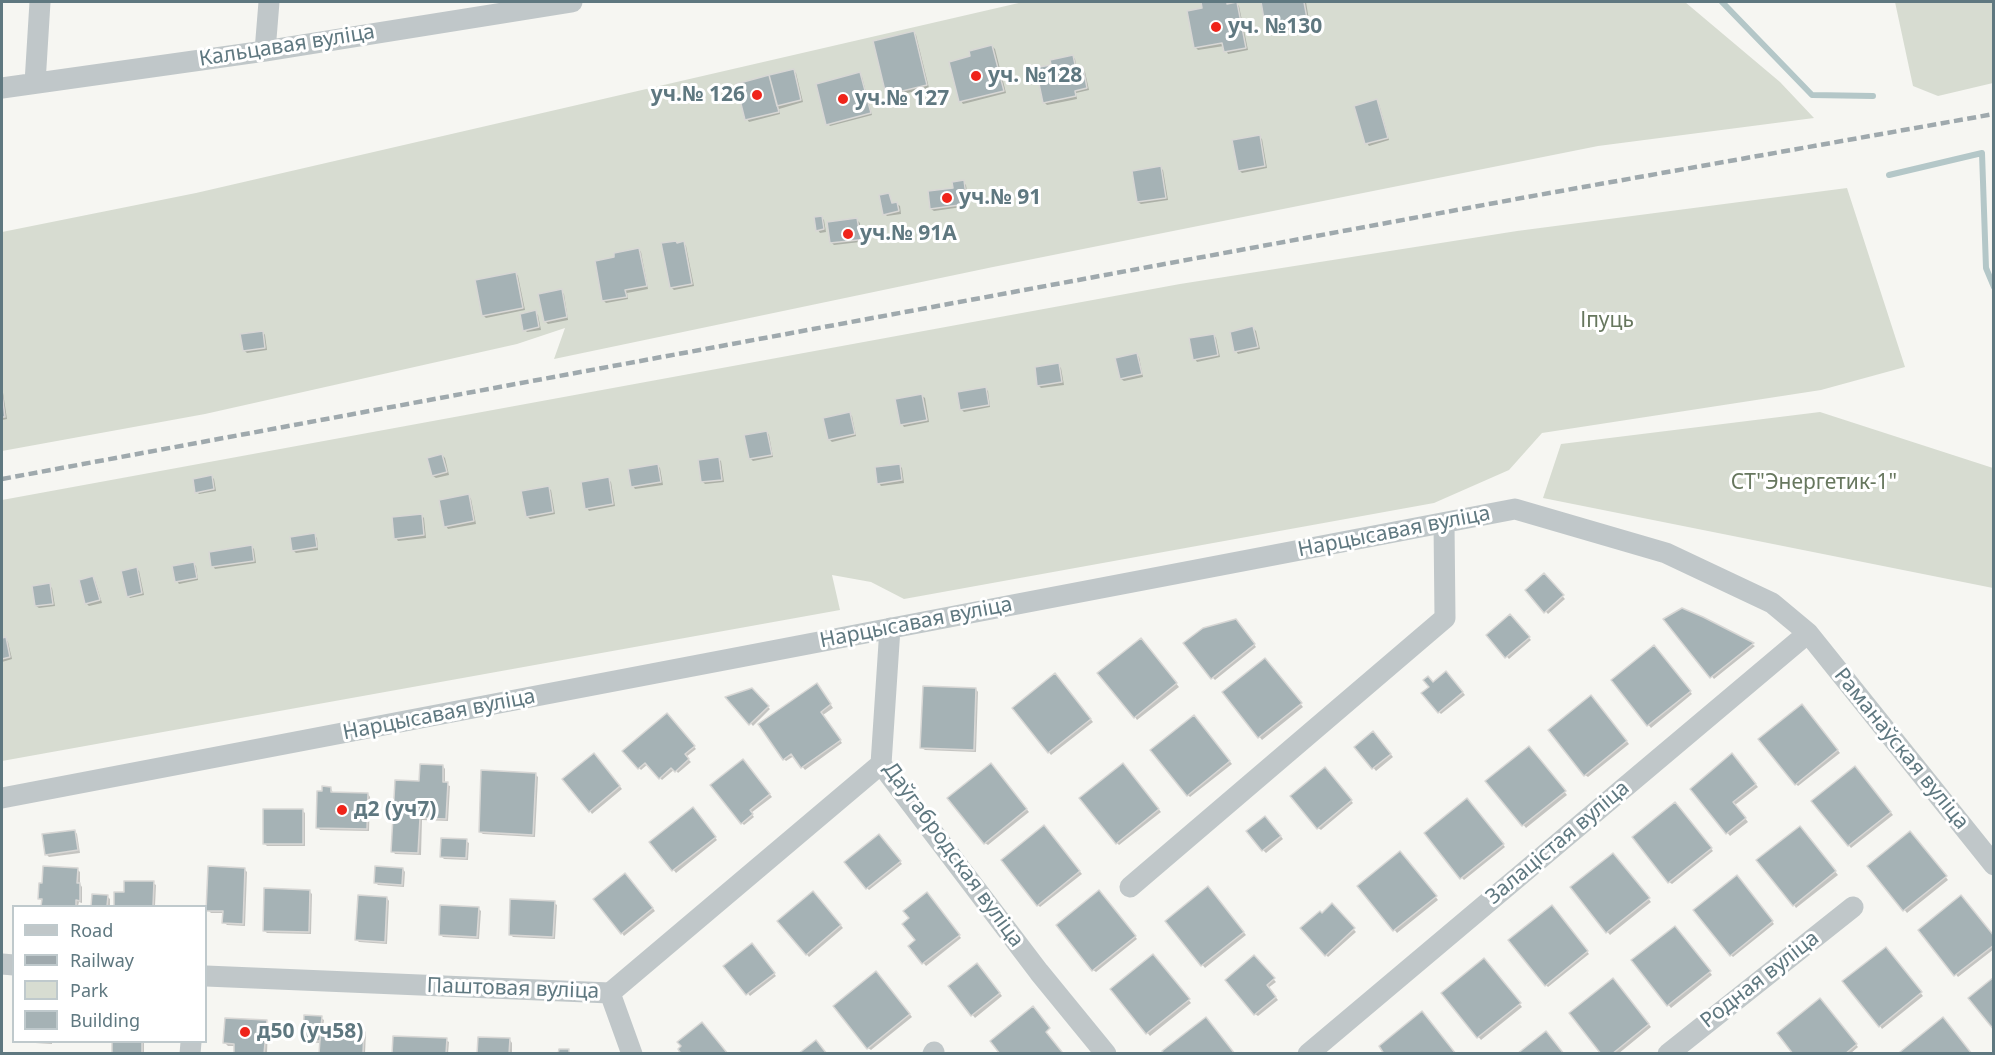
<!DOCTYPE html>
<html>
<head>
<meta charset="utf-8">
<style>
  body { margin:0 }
  #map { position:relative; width:1995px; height:1055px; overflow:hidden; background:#f6f6f2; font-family:"Noto Sans",sans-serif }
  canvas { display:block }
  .frame { position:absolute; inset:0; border:3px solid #5f7880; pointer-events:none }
  .legend { position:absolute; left:12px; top:905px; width:195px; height:138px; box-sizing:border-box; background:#fff; border:2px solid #bfc9cc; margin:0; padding:8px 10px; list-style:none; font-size:18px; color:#5f7880 }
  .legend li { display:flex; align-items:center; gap:12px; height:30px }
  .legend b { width:30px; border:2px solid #bfc9cc }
</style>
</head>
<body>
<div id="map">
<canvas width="1995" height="1055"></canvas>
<div class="frame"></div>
<ul class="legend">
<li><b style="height:8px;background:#c0c7c9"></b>Road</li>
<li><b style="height:8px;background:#9fa9ad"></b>Railway</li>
<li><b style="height:16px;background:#d7dcd1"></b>Park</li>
<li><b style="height:16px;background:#a5b2b5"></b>Building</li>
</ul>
</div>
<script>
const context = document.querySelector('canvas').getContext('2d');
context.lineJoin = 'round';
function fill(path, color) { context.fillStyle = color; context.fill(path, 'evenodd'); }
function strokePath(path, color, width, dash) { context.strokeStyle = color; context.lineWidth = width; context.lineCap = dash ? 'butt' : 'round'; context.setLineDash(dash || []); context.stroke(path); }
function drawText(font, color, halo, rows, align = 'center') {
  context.font = font + ' "Noto Sans",sans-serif'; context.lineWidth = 6; context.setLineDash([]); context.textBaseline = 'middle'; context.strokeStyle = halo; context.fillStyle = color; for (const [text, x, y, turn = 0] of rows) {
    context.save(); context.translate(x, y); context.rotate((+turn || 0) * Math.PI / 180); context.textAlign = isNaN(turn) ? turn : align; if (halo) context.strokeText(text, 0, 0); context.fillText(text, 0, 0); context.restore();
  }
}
const green = new Path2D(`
  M1023,2H1685L1780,82L1814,118L1598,146L993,267L554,359L565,328L517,344L205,414L2,451V232L196,193Z
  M1895,2H1993V83L1938,96L1913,86Z
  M1847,188L1905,367L1821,390L1542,433L1509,470L1434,503L904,599L871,582L832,575L840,610L2,761V500L1180,284L1517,231Z
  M1820,412L1993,468V588L1543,498L1561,444Z`);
const shadow = new Path2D(`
  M1212,2H1228L1229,5L1237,4L1239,6L1248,50L1228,54L1224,46L1198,50L1196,48L1204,9L1203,3Z
  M1262,2H1306L1310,26L1270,33L1267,31Z
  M914,33L916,35L929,88L890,97L887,94Z
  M992,46L995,49L1006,93L963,104L961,101L972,57Z
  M1072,56L1075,59L1077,70L1082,69L1085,72L1089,90L1076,93L1077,99L1047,105L1045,103L1041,85H1044L1053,66Z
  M793,71L796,73L803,102L779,109L780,114L749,122L747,119Z
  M860,74L862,77L872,115L830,126L828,124Z
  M1376,101L1379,104L1389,140L1369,146L1367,143Z
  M1259,137L1262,139L1267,168L1242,173L1239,170Z
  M1160,168L1163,170L1168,200L1141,204L1138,202Z
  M963,182L966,185L969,206L934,211L931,209Z
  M889,194L893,205L897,204L900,206L901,214L887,216L885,214Z
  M821,217L824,220L826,232L820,233L818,230Z
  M857,220L860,223V231L866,230L868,233L869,241L834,245L831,242Z
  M684,243L686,246L694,286L674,290L671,287L678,244Z
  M639,249L641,252L648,289L627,293L628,299L606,303L604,301L616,258Z
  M516,273L518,276L525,310L486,318L483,315Z
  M561,291L564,294L568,320L548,324L545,321Z
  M535,312L538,315L541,330L527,332L525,330Z
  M1253,328L1256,331L1260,349L1238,354L1236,351Z
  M263,332L265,335L267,350L247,353L244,350Z
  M1214,335L1216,338L1220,357L1197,362L1195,359Z
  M1136,354L1139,357L1143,377L1124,381L1121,379L1117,359Z
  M1058,365L1061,368L1064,385L1041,388L1039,386Z
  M2,386L7,419L2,420Z
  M985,388L988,391L990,407L964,412L961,409Z
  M922,396L925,398L929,422L904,427L902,424Z
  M849,414L852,416L856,436L832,442L829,439Z
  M767,432L769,435L773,457L753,461L750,458Z
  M442,455L445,458L449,475L436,478L433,476Z
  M718,459L721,461L724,482L705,484L703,482Z
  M899,465L902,468L904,483L881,486L879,483Z
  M658,466L660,468L663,485L635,489L633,486Z
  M211,476L214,479L216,491L199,494L197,492Z
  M608,479L611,482L615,506L589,511L587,508Z
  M548,488L551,490L555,514L530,519L527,516Z
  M469,496L471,499L476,524L448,529L446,526Z
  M421,515L424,518L426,538L398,541L396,538Z
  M314,535L317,538L318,550L296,553L293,550Z
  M252,547L254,549L256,563L215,569L213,566Z
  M193,563L196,566L198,580L179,584L177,581Z
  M136,569L139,571L144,595L130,598L128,596Z
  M1544,575L1565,599L1548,614L1527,590Z
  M93,578L95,581L102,603L89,606L86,603Z
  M49,585L52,588L55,606L39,608L36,606Z
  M1510,616L1531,640L1509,659L1488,635Z
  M1703,618L1755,646L1714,679L1665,619Z
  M1239,623L1256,647L1215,680L1213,678Z
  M6,639L8,642L12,659L2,662V640Z
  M1143,642L1179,687L1137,720L1135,717Z
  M1657,650L1692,694L1651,728L1613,681Z
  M1268,662L1303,707L1262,740L1224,693Z
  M1449,675L1465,695L1441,714L1439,712L1433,683Z
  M1057,677L1093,722L1051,755L1014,708Z
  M819,687L833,708L823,715L842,743L805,770L794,756L786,761L784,759Z
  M976,689L978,692L976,752L925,750L922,748Z
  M751,690L770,709L753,726L728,697Z
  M1593,699L1629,744L1588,777L1585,775Z
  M1804,709L1840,753L1798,786L1796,784Z
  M667,715L696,749L686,757L691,762L678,773L675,769L662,780L648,764L641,770L624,751Z
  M1196,720L1232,764L1190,797L1188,795Z
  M1376,736L1393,757L1376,771L1357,747Z
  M1531,750L1567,795L1526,828L1488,781Z
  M597,758L622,789L592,814L590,811Z
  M1734,758L1758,787L1735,805L1748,822L1730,836L1692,789Z
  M745,764L772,797L751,813L754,817L744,825L742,823Z
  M443,766L445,769V784L450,786L448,821L422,820L421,855L395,854L393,851L420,783Z
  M993,768L1029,812L988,845L985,843Z
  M1125,768L1161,812L1119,845L1117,843Z
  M1857,770L1893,815L1851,848L1813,801Z
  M1327,772L1353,803L1321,830L1318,828Z
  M535,774L538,777L535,837L483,834L480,832Z
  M331,788L333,793L368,794L370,797L369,831L320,830L318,827Z
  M1470,803L1505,847L1464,880L1462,878Z
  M1677,807L1713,851L1672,884L1669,882Z
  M302,810L305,813V846H267L264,843Z
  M695,812L717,840L676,873L651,842Z
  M1268,820L1283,839L1266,853L1263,850Z
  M1046,830L1082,874L1040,907L1038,905Z
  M1802,830L1838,875L1796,908L1794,905Z
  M75,831L77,834L80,853L49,857L46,854Z
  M1913,835L1948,880L1907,913L1869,866Z
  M879,836L902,864L869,890L867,888Z
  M466,841L469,843L468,860L444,859L441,856Z
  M1403,855L1438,900L1397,933L1359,886Z
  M1616,857L1651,902L1610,935L1572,888Z
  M77,869L80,872V884L82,887V903L79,902L78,906H43V902L40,899Z
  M403,869L405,872L404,887L378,885L376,883Z
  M245,870L247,872L245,926L227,925L224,922V913H211L208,910Z
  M628,877L655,911L624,936L622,933Z
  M1739,880L1774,924L1733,957L1731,955Z
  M153,883L156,885L155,906H115V894H125Z
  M1210,890L1246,935L1205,968L1167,921Z
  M309,891L312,894L311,934L267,933L264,930Z
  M813,893L843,928L809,957L779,922Z
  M1102,894L1137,939L1096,972L1093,970Z
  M93,896H107L110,899V906H93Z
  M929,897L961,938L926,966L910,946L917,940L911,918Z
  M387,898L389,901L387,944L359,942L356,939Z
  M554,903L557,905L555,939L513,937L510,934Z
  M1332,905L1356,932L1328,957L1302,928Z
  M478,908L481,911L479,939L443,937L440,934Z
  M1554,910L1589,954L1548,987L1546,985Z
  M1677,930L1712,975L1671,1008L1633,961Z
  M1920,930L1994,937V949L1958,977Z
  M754,948L776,976L750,996L726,966Z
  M1888,951L1923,996L1882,1029L1880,1026Z
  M1254,957L1276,982L1268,988L1278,1000L1258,1016L1255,1014Z
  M1156,958L1191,1003L1150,1036L1112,989Z
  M1487,962L1522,1007L1481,1040L1443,993Z
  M979,967L1002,996L975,1018L950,986Z
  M879,975L912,1017L871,1050L868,1048Z
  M1615,983L1651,1027L1618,1054H1603Z
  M1823,1003L1858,1047L1850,1054H1795Z
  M321,1018L324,1020L323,1027L363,1029L366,1032L365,1054H321V1043L307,1042L305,1040Z
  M266,1022L268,1024L267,1054H235L236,1046H228L225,1043Z
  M446,1040L449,1042L448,1054H393Z
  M510,1040L512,1043V1054H479Z
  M18,1042H52V1044Z
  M114,1042H144V1054H113Z`);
const stream = new Path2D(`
  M1722,2L1812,95L1873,96
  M1889,175L1982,153L1986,268L1994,287`);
const building = new Path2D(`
  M1201,2H1227V4L1237,2L1246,48L1224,52L1222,43L1194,48L1187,11L1202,8Z
  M1261,2H1304L1308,24L1266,31Z
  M914,31L927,85L886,95L873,41Z
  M992,45L1004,91L959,102L949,62L970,56L969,51Z
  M1073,55L1076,69L1083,67L1087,88L1075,91L1076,96L1043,103L1039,84H1043L1039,67L1051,65L1050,60Z
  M794,69L801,100L777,106L769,75Z
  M860,72L871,113L826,125L816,84Z
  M769,75L779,112L745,120L736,84Z
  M1377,99L1388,138L1365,144L1354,106Z
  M1260,135L1265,166L1238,171L1232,140Z
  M1161,166L1166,198L1137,202L1132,171Z
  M964,180L967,204L930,209L928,191L953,188L952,182Z
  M889,193L892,203L897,202L899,211L883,215L879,195Z
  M822,216L824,229L816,231L814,217Z
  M857,218L859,229L866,228L867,239L830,243L827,222Z
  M676,241L677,243L684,241L692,284L670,288L661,243Z
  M639,248L647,286L625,290L627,297L602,301L595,261L614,257V253Z
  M516,272L523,308L482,316L475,280Z
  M562,289L567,317L544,322L538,294Z
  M536,310L539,327L523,331L520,314Z
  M1253,326L1258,347L1234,352L1230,332Z
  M263,331L265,348L243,351L240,334Z
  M1214,334L1218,355L1193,360L1189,338Z
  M1137,353L1142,374L1120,379L1115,358Z
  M1059,363L1062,382L1037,386L1035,367Z
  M986,387L989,405L960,410L957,392Z
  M2,393L5,417H2Z
  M922,394L927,420L900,425L895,399Z
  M850,412L855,434L828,440L823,418Z
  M767,431L772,455L749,459L744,435Z
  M442,454L447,472L432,476L427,458Z
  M719,457L722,480L701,482L698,460Z
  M658,464L661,482L631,487L628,469Z
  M900,464L902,480L877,484L875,467Z
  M212,475L214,489L195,493L193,479Z
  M609,477L613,504L585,509L581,482Z
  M549,486L553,512L526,517L521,491Z
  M469,494L474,521L444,527L439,500Z
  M422,514L424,535L394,539L392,517Z
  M315,533L317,547L292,551L290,537Z
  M252,545L254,561L211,567L209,552Z
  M194,562L197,578L175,582L172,566Z
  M137,567L142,593L127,597L121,571Z
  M1544,573L1564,595L1544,613L1525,590Z
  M93,576L100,600L85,604L79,580Z
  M50,583L53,604L35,606L32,586Z
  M1682,608L1703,617L1754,643L1710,678L1663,619Z
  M1510,614L1530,637L1505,658L1486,635Z
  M1236,619L1255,644L1211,679L1183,643L1203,628Z
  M6,637L10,657L2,659V638Z
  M1141,638L1177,683L1134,718L1097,673Z
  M1654,645L1691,691L1647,726L1611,680Z
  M1265,658L1302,703L1258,738L1222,692Z
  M1446,671L1463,692L1438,713L1421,693L1429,687L1423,680L1428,676L1433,682Z
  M1055,673L1091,719L1048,753L1012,708Z
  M817,683L831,704L821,712L841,740L801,768L791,754L783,760L758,724Z
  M923,686L976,688L974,750L920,748Z
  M752,688L769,706L749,725L725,697Z
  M1591,695L1627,741L1584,776L1548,730Z
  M1802,704L1838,750L1795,785L1758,739Z
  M667,713L695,746L685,754L689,759L675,772L671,768L659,779L645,763L638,769L622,751Z
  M1194,715L1230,761L1187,796L1150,750Z
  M1373,731L1391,754L1372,769L1354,747Z
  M1529,746L1566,791L1522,826L1485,781Z
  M594,753L620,786L589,812L562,779Z
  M1732,753L1756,784L1733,802L1746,818L1726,834L1690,789Z
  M743,759L770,794L750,810L753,814L741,824L710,785Z
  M991,763L1027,809L984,844L947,798Z
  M1123,763L1159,809L1116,844L1079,798Z
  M420,764L443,765V782H448L446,819L420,818L418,853L391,852L395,780L419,781Z
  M1855,766L1891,812L1848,846L1811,801Z
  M1325,767L1352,800L1317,829L1290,796Z
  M481,770L536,773L533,835L479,832Z
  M322,786L331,787V792L368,793L367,829L316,828L317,791H322Z
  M1467,798L1504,844L1460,879L1424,833Z
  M1675,802L1712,848L1668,883L1632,837Z
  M693,807L716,837L672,871L649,842Z
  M263,809H303V844H263Z
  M1265,816L1281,836L1262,851L1246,831Z
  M1044,825L1080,871L1037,906L1001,860Z
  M1800,826L1836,871L1793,906L1756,860Z
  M75,830L78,850L45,855L42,834Z
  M1910,831L1947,876L1903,911L1867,866Z
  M879,834L901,861L866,889L844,862Z
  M441,838L467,839L466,858L440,857Z
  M1400,851L1437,896L1393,931L1357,886Z
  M1613,853L1650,898L1606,933L1570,887Z
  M43,866L78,868L77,883H80V901L76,900V906H41L42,899H38L39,883H42Z
  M208,866L245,868L243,924L222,923L223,911H206Z
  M375,866L403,868L402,885L374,883Z
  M625,873L653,908L621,934L593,899Z
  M1737,875L1773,921L1730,956L1693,910Z
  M124,881H154L153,906H114V892H124Z
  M1208,886L1244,932L1201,966L1165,921Z
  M264,888L310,890L309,932L263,931Z
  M1099,890L1136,936L1092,971L1056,925Z
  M813,891L841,925L806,955L777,921Z
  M927,892L960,935L922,964L908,946L915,940L902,924L909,918L903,911Z
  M92,894L108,895L107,906H91Z
  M358,895L387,897L385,942L355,940Z
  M1961,895L1994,936V945L1954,976L1918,930Z
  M510,899L555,901L553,937L509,935Z
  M1332,903L1355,928L1325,956L1300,928L1320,911L1322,913Z
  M440,905L479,907L477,937L439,935Z
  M1552,905L1588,951L1545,986L1508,940Z
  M1675,926L1711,971L1667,1006L1631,960Z
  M752,943L775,973L746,995L723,966Z
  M1886,947L1922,992L1879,1027L1842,981Z
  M1153,954L1190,999L1146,1034L1110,989Z
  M1254,955L1275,978L1267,985L1276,997L1254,1015L1225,980Z
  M1484,958L1521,1003L1477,1038L1441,993Z
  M977,963L1000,993L971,1016L948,986Z
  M876,971L910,1014L867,1049L833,1006Z
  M1994,977V1030L1968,998Z
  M1613,978L1649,1024L1612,1054H1601L1569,1013Z
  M1820,998L1857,1044L1845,1054H1793L1777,1033Z
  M1033,1006L1050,1028L1046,1032L1062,1052L1060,1054H1000L990,1041Z
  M1422,1011L1456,1054H1384L1379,1046Z
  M304,1015L322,1016L320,1041L303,1040Z
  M1206,1017L1235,1054H1164L1162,1051Z
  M1943,1017L1972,1054H1901L1900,1052Z
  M225,1018L267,1020L264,1054H234V1044L223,1043Z
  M702,1022L728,1054H681L678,1049L681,1046L677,1042Z
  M321,1025L364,1027L363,1054H319Z
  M1546,1031L1564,1054H1517L1522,1050Z
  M393,1036L447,1038L446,1054H392Z
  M478,1037L510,1038L509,1054H477Z
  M816,1040L827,1054H798Z
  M112,1042H142V1054H112Z
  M559,1049H569V1054H558Z`);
const minor = new Path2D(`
  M265,51L269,2
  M35,83L40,2
  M2,88L265,51L572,2
  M890,628L881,764L1039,972L1106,1054
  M2,798L1515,509L1666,553L1772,603L1808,633L1994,865
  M1130,887L1445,618L1444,523
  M2,964L14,965
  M206,976L610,993L881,764
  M610,993L632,1054
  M190,1054L191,1042
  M933,1054L934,1052
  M1308,1054L1808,633
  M1668,1054L1853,907`);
const rail = new Path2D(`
  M2,479L1527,197L1994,114`);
const markers = [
  [1216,27,6,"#ef241a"],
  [976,76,6,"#ef241a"],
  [757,95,6,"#ef241a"],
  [843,99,6,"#ef241a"],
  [947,198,6,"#ef241a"],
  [848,234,6,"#ef241a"],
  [342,810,6,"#ef241a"],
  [245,1032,6,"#ef241a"]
];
const poiNames = [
  ["уч. №130",1228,27],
  ["уч. №128",988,76],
  ["уч.№ 126",745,95,"right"],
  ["уч.№ 127",855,99],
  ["уч.№ 91",959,198],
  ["уч.№ 91А",860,234],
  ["д2 (уч7)",354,810],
  ["д50 (уч58)",257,1032]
];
const streetNames = [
  ["Кальцавая вуліца",287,46,-9],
  ["Нарцысавая вуліца",1394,532,-11],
  ["Нарцысавая вуліца",916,623,-11],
  ["Нарцысавая вуліца",439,715,-11],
  ["Раманаўская вуліца",1901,749,51],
  ["Залацістая вуліца",1558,843,-40],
  ["Даўгабродская вуліца",953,855,54],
  ["Родная вуліца",1760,980,-38],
  ["Паштовая вуліца",513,989,2]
];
const parkNames = [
  ["Іпуць",1607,321],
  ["СТ\"Энергетик-1\"",1814,483]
];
fill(green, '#d7dcd1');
fill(shadow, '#0003');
strokePath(stream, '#b4c7c8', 6);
fill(building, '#a5b2b5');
strokePath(building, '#d8d7d5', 1.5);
strokePath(minor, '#c0c7c9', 21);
strokePath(rail, '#9fa9ad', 4.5, [9, 4.5]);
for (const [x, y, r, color] of markers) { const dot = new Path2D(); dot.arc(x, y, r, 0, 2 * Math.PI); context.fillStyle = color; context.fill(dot); strokePath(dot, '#fff', 2); }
drawText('bold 21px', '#5f7880', '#fff', poiNames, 'left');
drawText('21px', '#5f7880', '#fff', streetNames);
drawText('21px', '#67775e', '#fff', parkNames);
</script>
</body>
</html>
